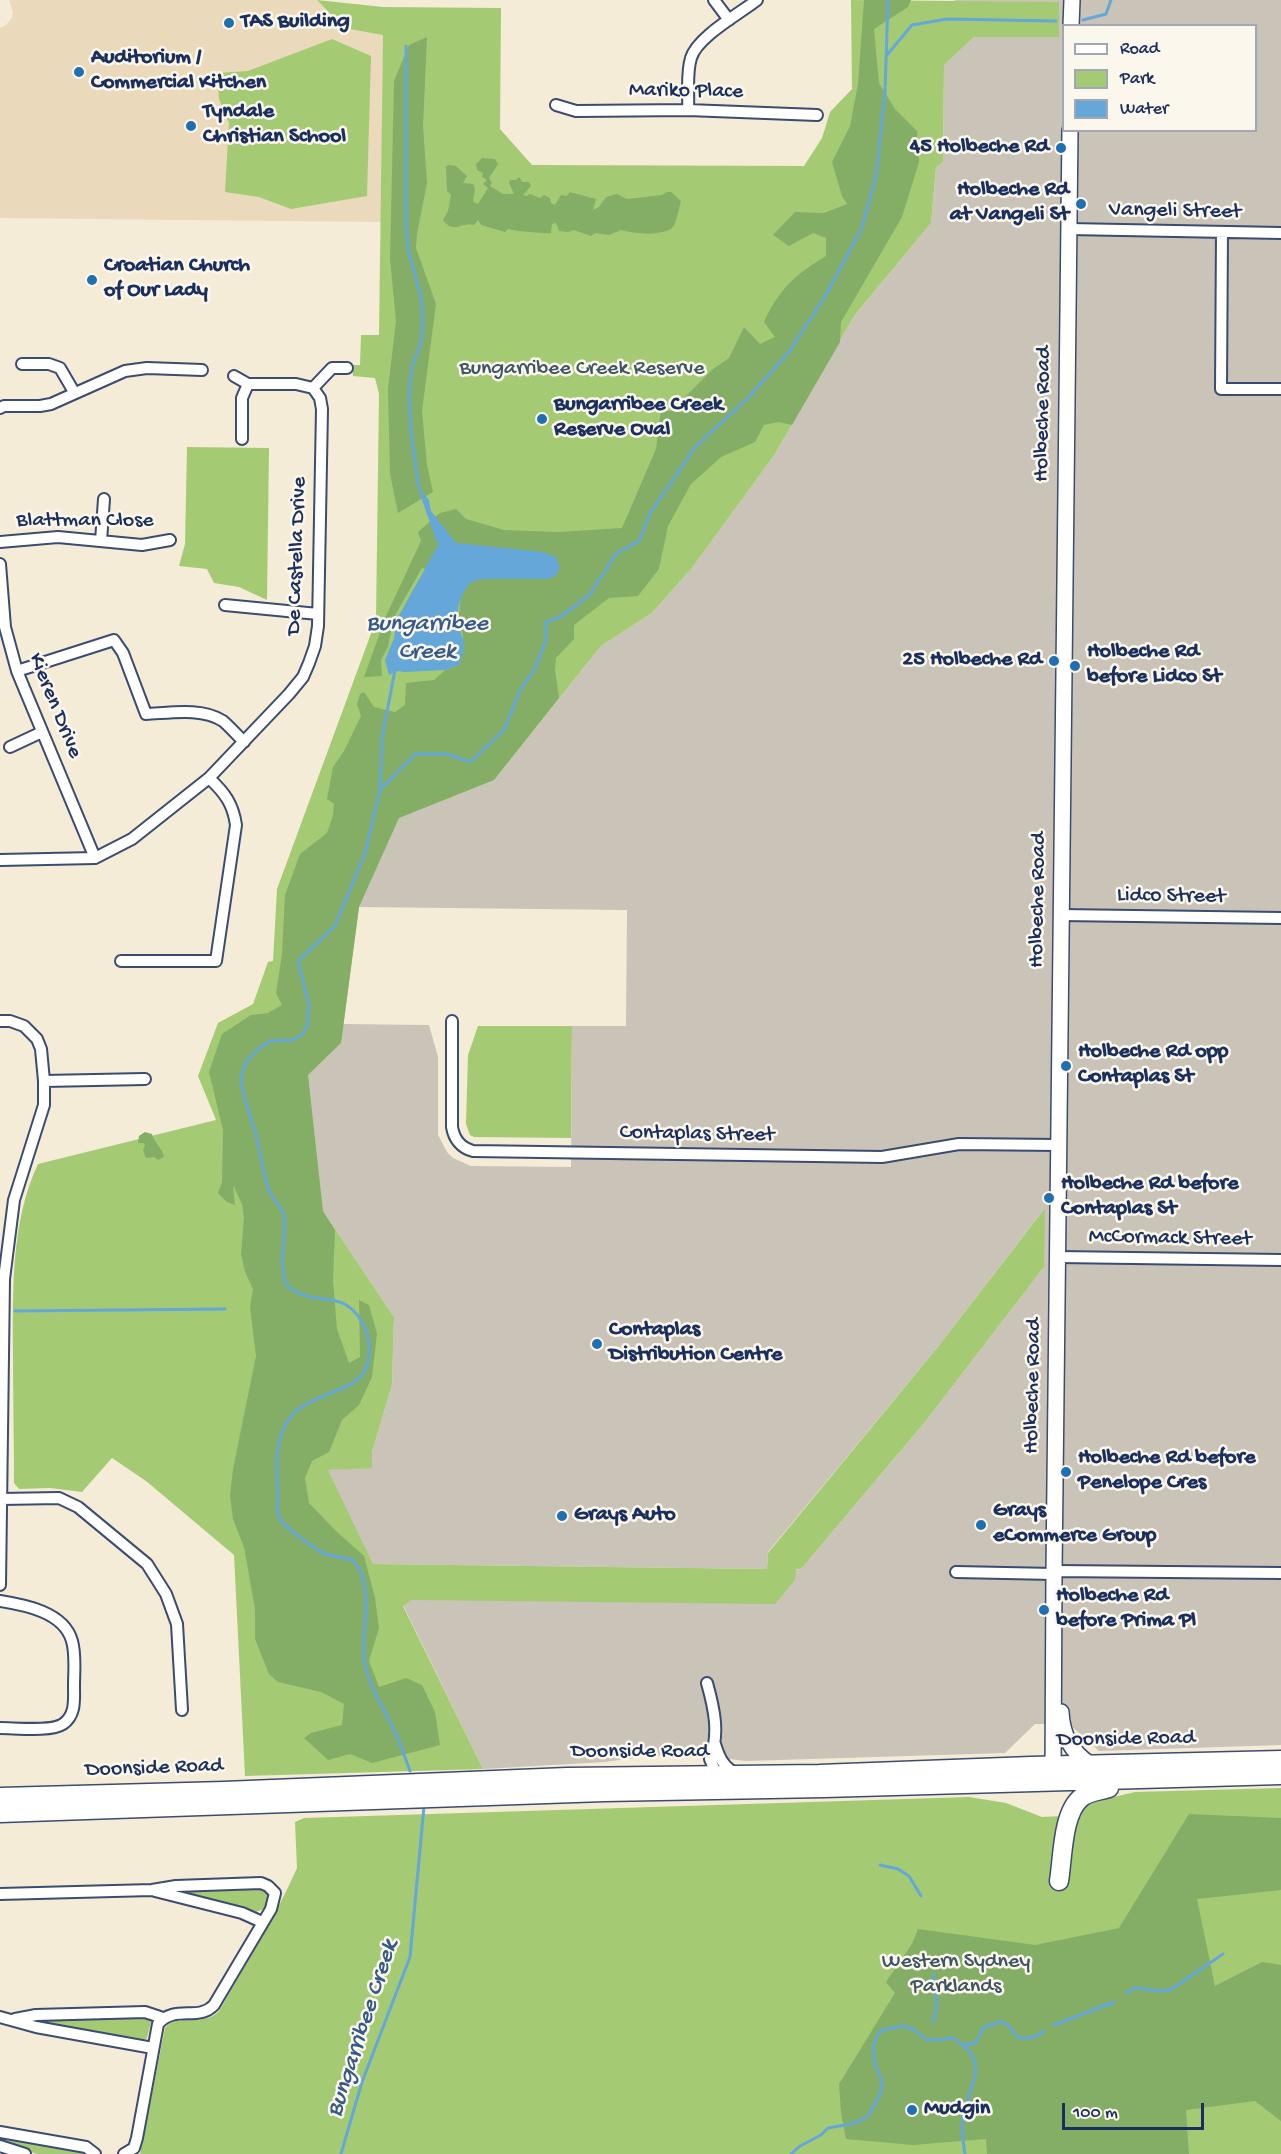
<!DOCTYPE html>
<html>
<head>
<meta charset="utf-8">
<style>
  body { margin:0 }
  #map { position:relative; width:1281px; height:2154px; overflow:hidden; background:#f4ecd7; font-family:"Gochi Hand",sans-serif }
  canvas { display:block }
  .legend { position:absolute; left:1062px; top:24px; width:195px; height:108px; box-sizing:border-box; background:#fbf7ec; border:2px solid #a1a7b3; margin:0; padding:8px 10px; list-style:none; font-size:18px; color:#1b2f5e }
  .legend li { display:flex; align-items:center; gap:12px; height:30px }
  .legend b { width:30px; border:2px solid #a1a7b3 }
  .scale { position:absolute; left:1062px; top:2103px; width:142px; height:27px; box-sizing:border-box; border:3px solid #1b2f5e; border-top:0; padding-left:8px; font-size:18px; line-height:21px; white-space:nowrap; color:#1b2f5e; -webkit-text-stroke:4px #fbf7ec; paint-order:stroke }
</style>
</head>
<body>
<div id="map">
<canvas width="1281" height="2154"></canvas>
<ul class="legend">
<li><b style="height:8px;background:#fff"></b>Road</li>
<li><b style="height:16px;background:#a5ca74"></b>Park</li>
<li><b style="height:16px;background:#65a7d9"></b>Water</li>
</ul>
<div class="scale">100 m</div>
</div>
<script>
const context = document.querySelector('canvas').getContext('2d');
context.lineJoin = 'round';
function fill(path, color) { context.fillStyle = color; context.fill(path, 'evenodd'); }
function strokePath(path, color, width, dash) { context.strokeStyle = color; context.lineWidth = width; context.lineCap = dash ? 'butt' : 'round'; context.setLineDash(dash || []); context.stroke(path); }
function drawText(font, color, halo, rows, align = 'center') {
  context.font = font + ' "Gochi Hand",sans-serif'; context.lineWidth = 5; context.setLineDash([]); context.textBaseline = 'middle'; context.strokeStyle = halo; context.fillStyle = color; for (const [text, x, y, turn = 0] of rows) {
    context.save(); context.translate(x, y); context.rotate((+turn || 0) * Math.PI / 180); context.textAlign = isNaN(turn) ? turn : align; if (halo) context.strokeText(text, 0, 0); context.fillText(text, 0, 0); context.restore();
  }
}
const built = new Path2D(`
  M9,0H317L344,28L383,34L381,222L0,218V28L6,25L12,18L13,12Z`);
const industrial = new Path2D(`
  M953,0H1281V1745L1099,1751L1069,1724H1035L1005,1753L746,1761L688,1754L641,1757L605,1762L483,1769L403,1605L412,1600L801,1569L925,1422L1044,1267V1209L937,1348L768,1552L767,1569L373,1564L327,1470L372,1467V1452L392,1385L394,1317L323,1211L308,1075L341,1043L343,1024L429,1025L438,1057V1135L447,1152L453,1158L471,1166L571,1167L572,1026H626L627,910L359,907L399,818L494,780L601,646L652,613L692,568L775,454L854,316L931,223L936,168L943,162L944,65L974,37H1058ZM1064,26H1256V130H1064Z`);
const green = new Path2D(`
  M317,0L383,7L501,8L500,129L532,165L804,166L822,138L830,112L852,89L851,0L1059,2V37H974L944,65L943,162L936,168L931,223L854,316L775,454L692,568L652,613L601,646L494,780L399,818L359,907L341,1043L308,1075L323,1211L394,1317L392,1385L372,1452V1468L328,1470L373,1564L767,1569L768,1553L937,1348L1045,1208L1044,1267L925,1422L801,1569H796L795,1580L775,1604L412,1600L403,1606L483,1769L245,1776L234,1555L146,1481L112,1458L82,1492L50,1488L19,1489L14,1483C14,1441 13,1400 13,1359C13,1295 10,1223 38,1164L216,1120L198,1076L218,1023L253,1004L268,962L273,961L277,889L376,620L379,394L375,378L353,376L352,365H360L361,335H379L383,35L344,28Z
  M332,39L371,56L367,196L291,209L259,197L225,192L229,123L219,99L217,73L248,71Z
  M187,447L269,448L267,600L239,587L214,583L207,569L179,566L185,544Z
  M478,1026H572L571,1138L474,1137L470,1135L466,1124L468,1055Z
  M1281,1788V2154H140L165,2028C177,2012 203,2028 219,2011C246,1964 275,1918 297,1868L295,1822L304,1818L969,1797L1006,1803L1042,1817L1063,1816L1097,1801L1135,1792Z
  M261,1888L267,1892L269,1901L266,1908L256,1912L178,1894L176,1890Z
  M143,2016L149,2018L151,2022L147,2038L141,2041L35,2022V2020Z
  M0,2136L82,2150L89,2154H37L0,2142Z`);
const forest = new Path2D(`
  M864,0H911L908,7L874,29L879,83L895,109L917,131L919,162L902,217L841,322L840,342L792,425L779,422L764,425L755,442L721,457L691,484L668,526L659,569L638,596L609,598L574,625V639L556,658L555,670L559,698L494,780L399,818L359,907L341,1043L308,1075L323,1211L335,1230L333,1281L337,1329L349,1363L360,1357L359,1300L369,1305L377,1334L372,1377L359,1405L342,1420L329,1452L312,1461L305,1478L309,1503L338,1533L364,1556L375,1598L379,1628L369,1661L379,1687L406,1678L422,1685L435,1712L440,1745L372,1763L350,1754L328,1760L304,1738L311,1733L342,1725L344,1704L321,1692L278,1682L269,1674L255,1639V1609L244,1547L233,1519L230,1495L233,1469L256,1356L250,1307L253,1289L245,1272L241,1254L244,1218L242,1204L233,1185L235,1205L227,1202L218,1193L222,1182L223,1130L209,1072L222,1034L251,1015L268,1013L282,1005L276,993L282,954L285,895L300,854L327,833L333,815L334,804L327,799L333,767L344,751L361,716L357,704L360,694L364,692L374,707L395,712L405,705L406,683L434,680L445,670L459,665L463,635L458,624L461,594L444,574L422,568L394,617L388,647L381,660L382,676L364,677L386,616L421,541L418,532L440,513L456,509L466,519L504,530L559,532L622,528L656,449L661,410L671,411L713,369L729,358L744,327L760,344L775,337L764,322C779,289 795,275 826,256V238L813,233L789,246L773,235L795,212L824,213L847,204L842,196L832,162L850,126L858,84Z
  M427,37L423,126L427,183L417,234L416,248L436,304L422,411L427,465L433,492L398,513L390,474L388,389L396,321L390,259L394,81L409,45Z
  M482,158L495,159L498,164L489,178L492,183L490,186L503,194H514L509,183L510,180H516L519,177L522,182H529L531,186L523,195L527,196L530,194L540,198L544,195L550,198L551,203L555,205L561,195L567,196L570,192L596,199L593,210L599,207L606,197L617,194L627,199L662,195L667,192H671L681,201L675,224L671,229C656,236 637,234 621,230L609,235L596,233L591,236L574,230L568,232L559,231L556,223L552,224L551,233C545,234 516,231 508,229L505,232L481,225L478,220L474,225C461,221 455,235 443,220L448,211L451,195L447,191L446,167L448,165L456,166L467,176L463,183L473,184L475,189L473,202L478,204L488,188L483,184L487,180L482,177L483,173L477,170L476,164Z
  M145,1132L152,1134C154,1143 162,1147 164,1157L158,1160L154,1157L146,1158L143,1150L145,1145L143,1143H138L139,1136Z
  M1189,1814L1281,1818V1890L1197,1899L1215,1986L1262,1962L1281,1965V2121L1255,2101L1186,2110L1189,2154H987L986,2139L913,2145L846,2139L841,2113L839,2084L895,1993L886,1982L912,1944L918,1929L1035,1945L1119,1928Z`);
const water = new Path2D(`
  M417,486L429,500L431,511L456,543L543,552L556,557L560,569L554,577L547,579H484L471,582C461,594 456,607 458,623C459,631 464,637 464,646C464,652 461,659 459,665L445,670L404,672L398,671L389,675L385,660L394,638L397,619L438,545Z`);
const stream = new Path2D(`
  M1083,20L1106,14L1111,0
  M406,46V224L408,249L421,297L423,321L421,343L412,366L409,396L411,433L419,489
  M887,55L912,25L947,19L1056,21
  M380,788L382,738L395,670
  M15,1311L225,1309
  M410,1771C405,1758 401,1745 395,1732C384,1708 365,1682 364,1655C362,1625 375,1585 353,1560C344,1557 335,1557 326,1554C317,1551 288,1529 282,1522C275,1514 278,1505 278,1495C277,1467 272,1436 294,1413C311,1396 349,1391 362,1375C371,1363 371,1344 366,1331C347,1282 312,1312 285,1283L282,1262L285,1222L283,1212L270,1193L266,1181L256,1135L244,1096L241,1078L246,1062L257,1050L270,1041L293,1040L302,1035L307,1027L309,1005L298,961L335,926L365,853L380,790L415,754H447L470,762L504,730L520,690L535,669L546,639V622L562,616L590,594L616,554L640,540L649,515L695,447L747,399L789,352L824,298L862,228L876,176L885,93L888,0
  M880,1865L898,1869L909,1876L921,1896
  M933,1974L937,2005L933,2022
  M1127,1993L1134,1988L1162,1991L1172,1989L1223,1954
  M1054,2025L1114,2002
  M964,2045L976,2043L983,2028C1003,2019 1006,2019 1017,2037C1028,2040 1035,2038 1044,2031
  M341,2154L362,2082L410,1957L424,1806
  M791,2154L800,2146L821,2135L828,2128L856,2123L869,2115L881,2092L882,2082L875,2064L873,2047L878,2034L882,2030L903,2026L915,2030L925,2039L937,2040L953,2038C989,2061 973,2078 964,2112C961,2123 963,2142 965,2154`);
const street = new Path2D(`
  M714,0L729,20
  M556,105L576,111L688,110L817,115
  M688,110C689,94 686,74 691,58C697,37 739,14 757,0
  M1069,229L1281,233
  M1222,232L1221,389H1281
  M22,364H49L60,368L74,392
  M234,376L248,384H296L313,388
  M313,388L332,368H347
  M0,408L4,406H40L51,404L125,371L147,368L202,370
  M242,439V398L248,384
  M101,541L104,499
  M0,542L58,537L142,545L170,540
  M0,564L5,627L17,671L95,858
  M225,605L318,614
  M17,671L114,640L123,653L146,714C169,713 202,707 223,721C230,727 237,735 244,742
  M10,747L42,732
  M0,860L95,858L132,839L209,778L289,694L303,677L309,663L315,646L318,626L322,409L320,398L313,388
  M1061,915L1281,918
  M121,961H216L236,825C233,804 225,793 209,778
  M0,1021H10L24,1026L37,1039L41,1049L44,1081V1105L14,1200L4,1279L0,1585
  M452,1021V1127C454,1139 461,1148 473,1151L882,1157L959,1144L1059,1145
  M44,1081L145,1079
  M1058,1257L1281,1260
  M1,1499L59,1498L78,1507L147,1564L166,1594L177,1624L182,1710
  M1054,1571L1281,1573
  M956,1572L1054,1574
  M0,1601C25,1605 64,1612 72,1641C76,1655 74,1671 74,1686C74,1700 76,1715 63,1724C51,1732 16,1728 0,1728
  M707,1683C714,1708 720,1734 710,1759L718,1778
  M715,1744C719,1757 723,1767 737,1774
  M155,1891L242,1913L262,1922
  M0,1894L152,1890L176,1886L261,1883L268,1886L275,1893L271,1909L214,2005C198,2022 175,2004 158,2024L137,2138L134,2148L124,2154
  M0,2017L36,2027L153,2048
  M15,2019L36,2015L145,2012L163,2018
  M0,2132L86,2147L95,2154
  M0,2146L25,2154`);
const secondary = new Path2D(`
  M1071,26L1072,0
  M1061,1712C1062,1734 1071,1752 1090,1764
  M1053,1777L1054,1571L1070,130`);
const primary = new Path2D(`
  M0,1797L224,1791L567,1777L819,1774L1031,1766L1281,1760
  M0,1813L604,1792L824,1788L1281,1775
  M1059,1881C1063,1857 1062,1812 1082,1797C1090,1791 1100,1791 1109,1788`);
const markers = [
  [229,23,6,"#1f6fb2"],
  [79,72,6,"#1f6fb2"],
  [191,126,6,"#1f6fb2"],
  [1061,148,6,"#1f6fb2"],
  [1081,204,6,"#1f6fb2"],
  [92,280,6,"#1f6fb2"],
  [542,419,6,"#1f6fb2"],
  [1054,661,6,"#1f6fb2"],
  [1075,666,6,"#1f6fb2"],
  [1066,1066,6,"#1f6fb2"],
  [1049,1198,6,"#1f6fb2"],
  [597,1344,6,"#1f6fb2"],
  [1066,1472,6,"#1f6fb2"],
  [562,1516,6,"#1f6fb2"],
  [981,1525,6,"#1f6fb2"],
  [1044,1610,6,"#1f6fb2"],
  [912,2110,6,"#1f6fb2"]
];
const poiNames = [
  ["TAS Building",241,23],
  ["Auditorium /",91,59],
  ["Commercial Kitchen",91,84],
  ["Tyndale",203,113],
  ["Christian School",203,138],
  ["45 Holbeche Rd",1049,148,"right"],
  ["Holbeche Rd",1069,191,"right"],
  ["at Vangeli St",1069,216,"right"],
  ["Croatian Church",104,267],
  ["of Our Lady",104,292],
  ["Bungarribee Creek",554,406],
  ["Reserve Oval",554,431],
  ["Holbeche Rd",1087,653],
  ["before Lidco St",1087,678],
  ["25 Holbeche Rd",1042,661,"right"],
  ["Holbeche Rd opp",1078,1053],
  ["Contaplas St",1078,1078],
  ["Holbeche Rd before",1061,1185],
  ["Contaplas St",1061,1210],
  ["Contaplas",609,1331],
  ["Distribution Centre",609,1356],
  ["Holbeche Rd before",1078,1459],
  ["Penelope Cres",1078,1484],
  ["Grays",993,1512],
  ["eCommerce Group",993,1537],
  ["Grays Auto",574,1516],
  ["Holbeche Rd",1056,1597],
  ["before Prima Pl",1056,1622],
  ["Mudgin",924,2110]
];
const streetNames = [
  ["Mariko Place",686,92,1],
  ["Vangeli Street",1175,212,1],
  ["Holbeche Road",1044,414,-89],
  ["Blattman Close",85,522],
  ["De Castella Drive",298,556,-88],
  ["Kieren Drive",54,706,68],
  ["Lidco Street",1171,897,1],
  ["Holbeche Road",1039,900,-89],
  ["Contaplas Street",697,1135,1],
  ["McCormack Street",1170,1239,1],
  ["Holbeche Road",1034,1386,-89],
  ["Doonside Road",1126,1740,-1],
  ["Doonside Road",640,1753],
  ["Doonside Road",154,1769,-2]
];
const parkNames = [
  ["Bungarribee Creek Reserve",582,370],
  ["Western Sydney",956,1963],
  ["Parklands",956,1988]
];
const waterNames = [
  ["Bungarribee",427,625],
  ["Creek",427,653],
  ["Bungarribee Creek",364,2029,-72]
];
fill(built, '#ead9ba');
fill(industrial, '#cac3b8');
fill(green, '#a5ca74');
fill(forest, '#84ae66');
fill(water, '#65a7d9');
strokePath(stream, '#65a7d9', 3);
strokePath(street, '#3c4b70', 14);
strokePath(secondary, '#3c4b70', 18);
strokePath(primary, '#3c4b70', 21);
strokePath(street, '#fff', 10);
strokePath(secondary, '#fff', 15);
strokePath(primary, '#fff', 18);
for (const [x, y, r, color] of markers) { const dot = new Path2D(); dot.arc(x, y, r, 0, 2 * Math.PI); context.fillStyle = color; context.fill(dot); strokePath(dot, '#fbf7ec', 2); }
drawText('bold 22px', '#1b2f5e', '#fbf7ec', poiNames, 'left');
drawText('22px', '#1b2f5e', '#fbf7ec', streetNames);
drawText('22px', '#3e5664', '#fbf7ec', parkNames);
drawText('italic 24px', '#355989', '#fbf7ec', waterNames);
</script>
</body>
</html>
